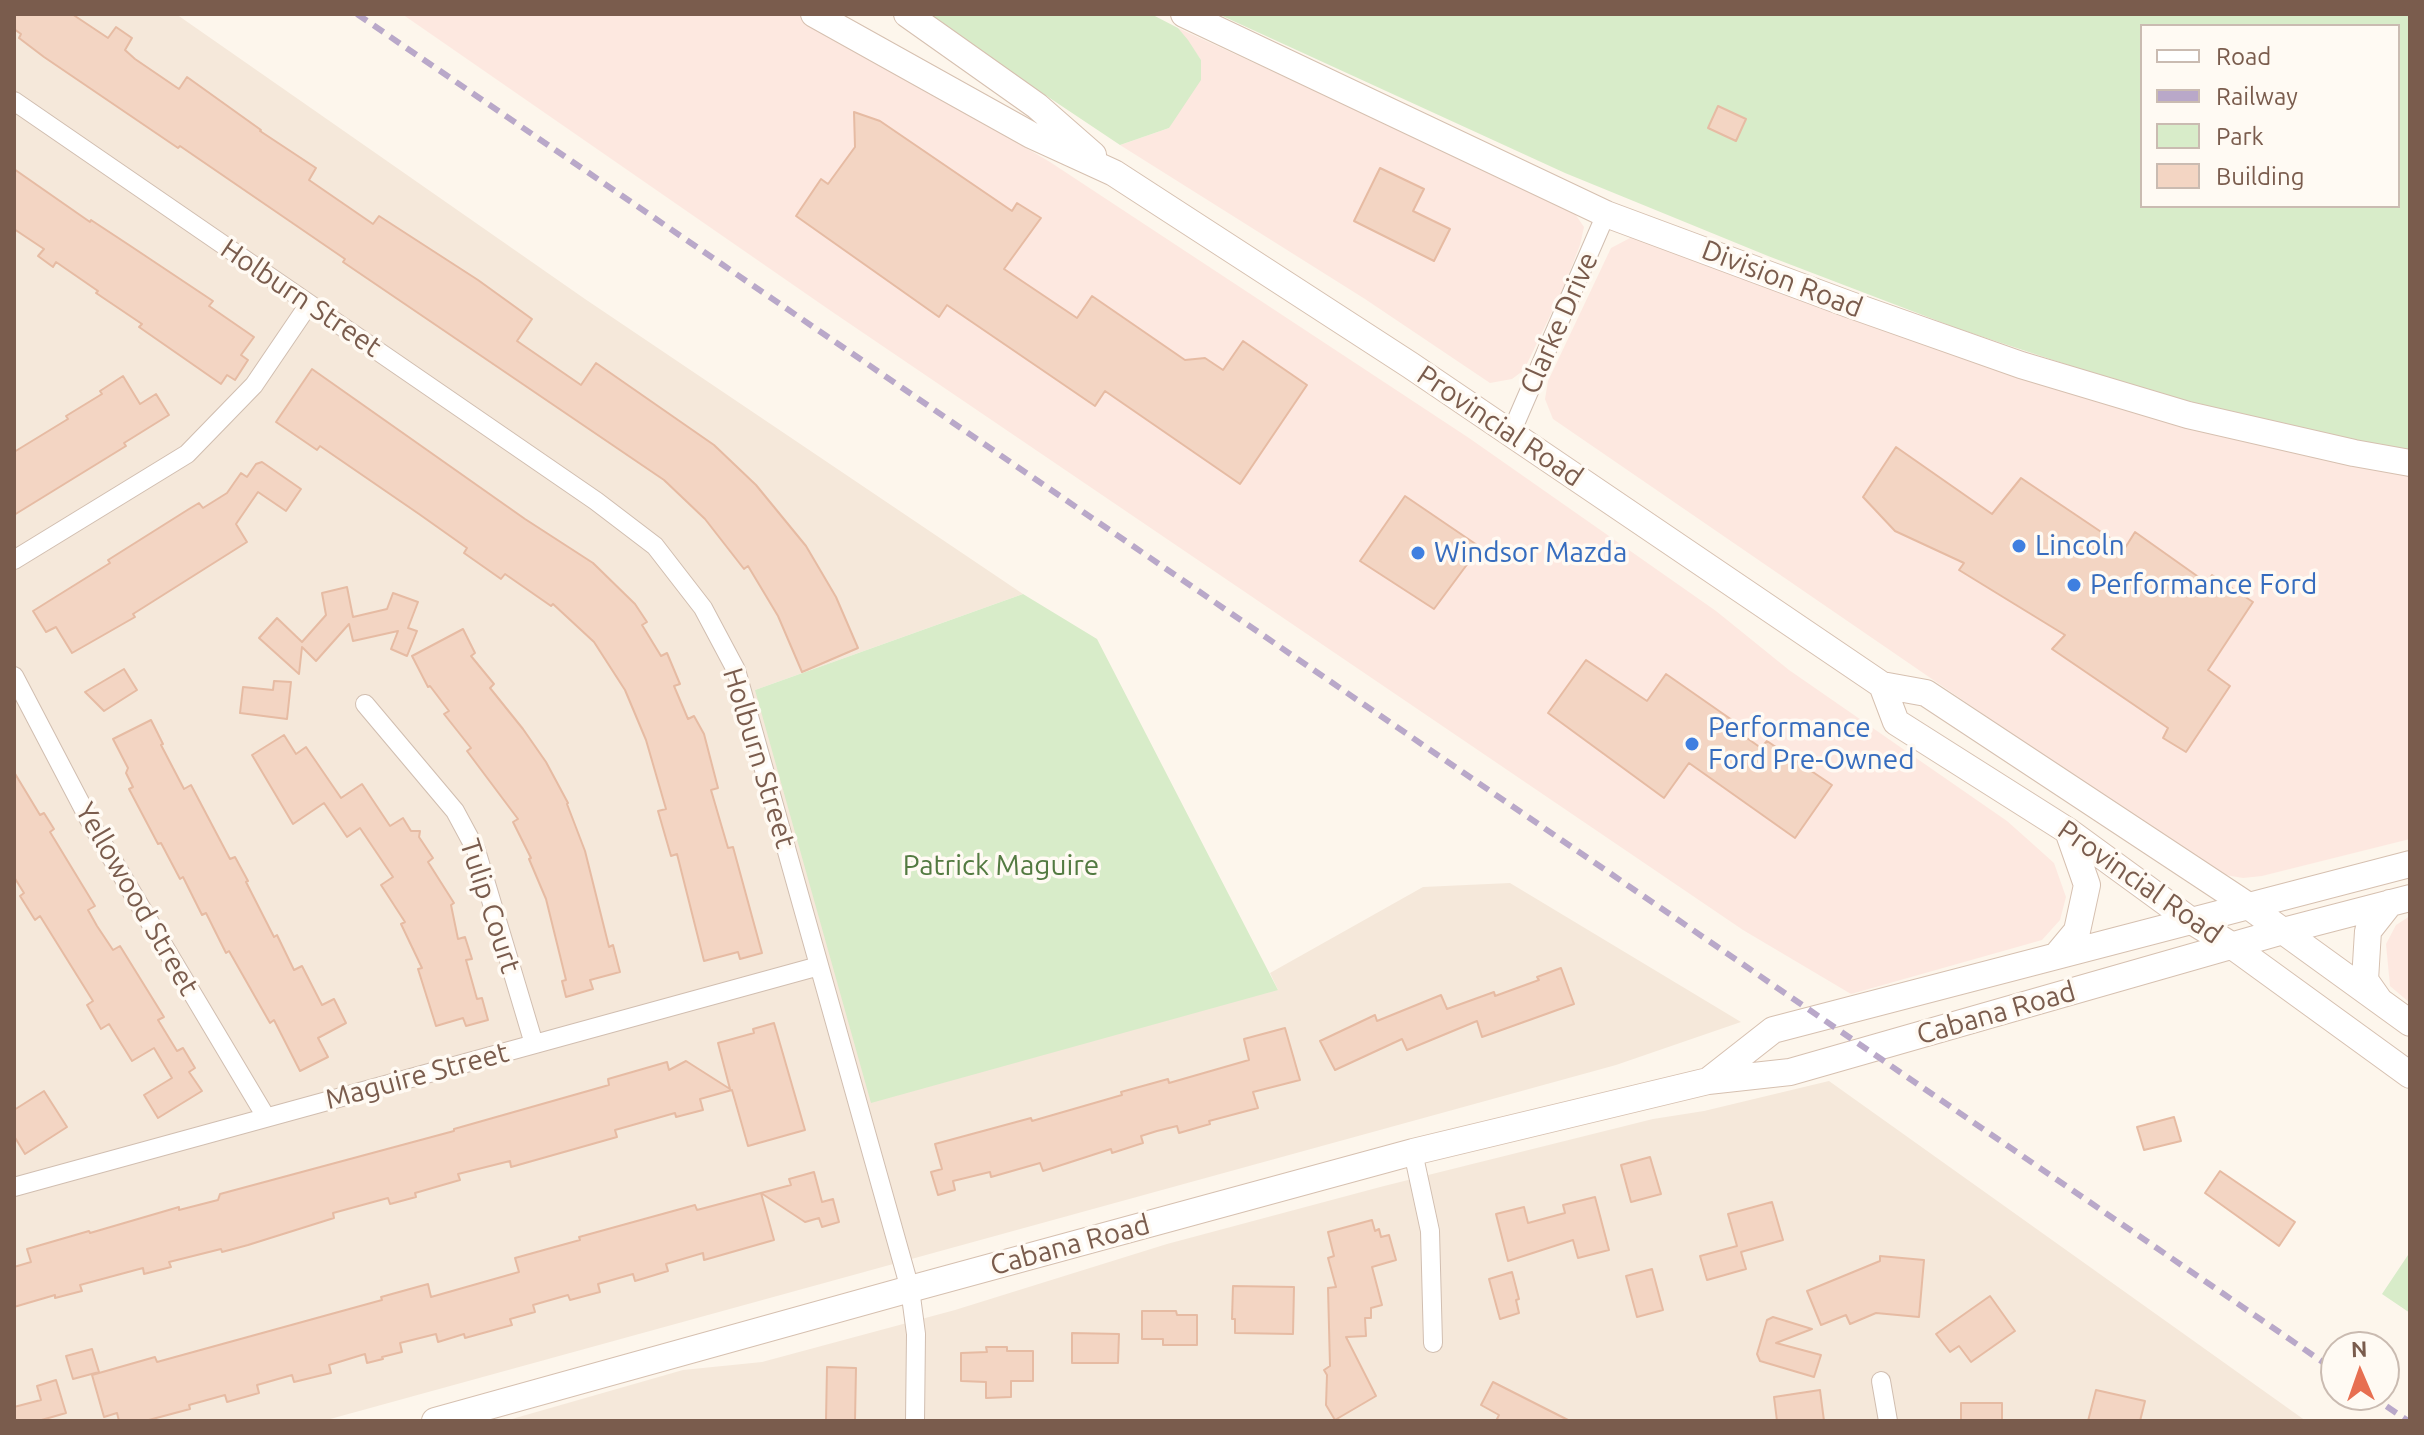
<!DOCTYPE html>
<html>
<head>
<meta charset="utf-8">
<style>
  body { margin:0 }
  #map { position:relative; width:2424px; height:1435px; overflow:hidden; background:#fdf6ec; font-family:Ubuntu,sans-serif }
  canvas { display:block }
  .frame { position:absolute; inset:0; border:16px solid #7a5c4d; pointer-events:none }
  .legend { position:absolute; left:2140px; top:24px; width:260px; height:184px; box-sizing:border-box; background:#fffaf3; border:2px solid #cabbb1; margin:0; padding:10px 14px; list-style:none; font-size:24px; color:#7a5c4d }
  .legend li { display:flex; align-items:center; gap:16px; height:40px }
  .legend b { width:40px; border:2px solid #cabbb1 }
  .north { position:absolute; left:2320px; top:1331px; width:80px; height:80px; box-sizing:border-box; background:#fffaf3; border:2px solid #cabbb1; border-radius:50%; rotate:358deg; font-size:22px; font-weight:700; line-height:32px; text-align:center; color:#7a5c4d }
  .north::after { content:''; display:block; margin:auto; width:28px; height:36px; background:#e76f51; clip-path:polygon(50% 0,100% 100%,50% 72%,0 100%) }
</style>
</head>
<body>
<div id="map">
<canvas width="2424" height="1435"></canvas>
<div class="frame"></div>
<ul class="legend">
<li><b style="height:10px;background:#fff"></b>Road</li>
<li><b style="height:10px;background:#b9a8c9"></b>Railway</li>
<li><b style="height:22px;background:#d8ecc9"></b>Park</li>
<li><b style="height:22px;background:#f3d5c3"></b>Building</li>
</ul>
<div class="north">N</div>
</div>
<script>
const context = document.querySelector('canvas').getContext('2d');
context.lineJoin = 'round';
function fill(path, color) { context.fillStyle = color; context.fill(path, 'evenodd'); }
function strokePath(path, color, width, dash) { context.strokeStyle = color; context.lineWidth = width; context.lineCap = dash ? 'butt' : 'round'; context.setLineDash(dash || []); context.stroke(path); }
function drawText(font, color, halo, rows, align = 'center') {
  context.font = font + ' Ubuntu,sans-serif'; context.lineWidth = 7; context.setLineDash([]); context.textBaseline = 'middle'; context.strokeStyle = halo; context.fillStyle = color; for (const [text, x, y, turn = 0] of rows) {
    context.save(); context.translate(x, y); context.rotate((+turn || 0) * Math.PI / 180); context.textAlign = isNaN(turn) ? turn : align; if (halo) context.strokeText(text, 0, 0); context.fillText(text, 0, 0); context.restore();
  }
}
const residential = new Path2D(`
  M14,14H176L585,299L1023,594L755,690L1278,990L1270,973L1423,887L1510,883L1741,1022L1616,1065L323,1421H14Z
  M1829,1081L2306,1421H505L683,1370L762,1362L955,1310L1167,1244L1384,1186L1653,1119L1704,1111Z`);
const commercial = new Path2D(`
  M402,14H796L818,26L1050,162L1469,438L1716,611L1789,670L2007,821L2025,837L2054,863L2066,897L2060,920L2042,940L1851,994L1743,930L831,311Z
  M1178,28L1571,208L1584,227L1580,245L1563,289L1524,370L1512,379L1490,383L1365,299L1120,145L1169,128L1201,60Z
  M1644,236L2410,472V839L2262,876L2243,878L2220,874L2203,865L1553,419L1545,399L1548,381L1611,248L1630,238Z
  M2410,916V1003L2390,986L2386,944L2396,925Z`);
const green = new Path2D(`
  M924,14H1151L1178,28L1188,40L1201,60V80L1169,128L1120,145Z
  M1218,14H2410V451L2363,444L2156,394L1959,329L1768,256L1565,173ZM2142,26H2398V206H2142Z
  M1023,594L1097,639L1278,990L871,1103L755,690Z
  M2410,1252V1313L2382,1294Z`);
const building = new Path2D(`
  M14,14H72L108,38L116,27L132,38L125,50L135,59L179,89L187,77L261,130L260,131L316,168L309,180L373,224L379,216L478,280L532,319L517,341L581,385L596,363L714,445L756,485L806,546L836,597L858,648L802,672L778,616L748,566L744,569L705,519L664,480L343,262L345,259L180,146L178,148L44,57L19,38L21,34L14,29Z
  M1718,106L1746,119L1736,141L1708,128Z
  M854,112L880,121L1012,211L1017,203L1041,218L1004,269L1077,318L1092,296L1185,360L1205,358L1223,370L1243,341L1307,385L1240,484L1105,391L1095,406L947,305L939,317L796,216L821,179L828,184L855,147Z
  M1380,168L1424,189L1413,211L1450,229L1434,261L1354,221Z
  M14,169L90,222L91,220L129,245L213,301L209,306L254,337L241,355L248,360L235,380L227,375L221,384L139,327L142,324L96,293L98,291L56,262L53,267L38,256L44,249L14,229Z
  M312,369L525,519L593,563L635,604L647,622L642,625L661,656L667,653L680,684L674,686L688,719L694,716L704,734L718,788L711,790L728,848L733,847L762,953L740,959L738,952L704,961L677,854L671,856L658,811L666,809L646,740L625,690L594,642L553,604L551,606L505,574L501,579L464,553L467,548L419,514L320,446L317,450L276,422Z
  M123,376L140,404L156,394L169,415L124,443L126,446L14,515V452L68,419L66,416L102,394L100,391Z
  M1896,447L1992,514L2021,478L2125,548L2135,532L2207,583L2212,575L2253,602L2208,670L2230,686L2186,752L2163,738L2168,728L2052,649L2065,635L1959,570L1964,563L1895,531L1863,497Z
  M262,462L301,489L286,511L258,492L236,524L247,542L133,614L135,617L72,653L56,627L46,632L33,611L110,563L108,560L189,509L199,503L203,508L227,493L241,473L247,477L256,464Z
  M1405,496L1480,547L1434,609L1360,561Z
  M347,587L353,617L387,609L393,593L418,602L408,628L417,631L407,656L391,649L398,631L353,641L349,624L316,661L302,647L299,674L259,638L277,618L302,642L326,615L322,593Z
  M463,629L475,653L471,656L494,684L490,688L523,729L546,762L568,803L567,804L585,851L609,947L613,945L620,972L590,980L593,989L566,997L562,981L566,980L546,899L529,859L531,858L513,822L518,819L467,751L471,748L444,714L449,711L430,686L428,687L412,656Z
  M1586,660L1647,701L1666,674L1732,720L1730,726L1761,748L1767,741L1832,785L1795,838L1689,763L1664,798L1548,713Z
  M124,669L137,690L104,711L85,692Z
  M274,681L291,682L287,719L240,713L243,687L273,690Z
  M151,720L163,744L161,745L184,789L191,785L230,859L235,857L248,881L246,882L274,937L277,935L294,970L302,966L322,1005L334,999L346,1023L318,1038L328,1057L300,1071L274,1020L270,1023L229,951L226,953L206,913L202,915L183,877L180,879L161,843L158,844L129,789L133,787L126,773L128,768L113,739Z
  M284,735L296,754L306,747L341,798L362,784L390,826L403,818L411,831H420L419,837L433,858L428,862L454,903L451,905L458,939L465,937L472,959L466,960L477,999L482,998L488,1020L466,1026L463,1018L436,1026L418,969L422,968L401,924L405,922L381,885L393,877L360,828L347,837L324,803L293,824L252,755Z
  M14,772L40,815L44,813L54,829L50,832L95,906L88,910L97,926L113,950L120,946L164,1017L158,1020L177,1051L183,1048L195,1068L189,1072L202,1091L158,1118L144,1095L172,1078L154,1048L132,1061L109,1024L101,1029L87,1005L93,1001L40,916L35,920L20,896L24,893L14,877Z
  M1561,968L1574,1004L1482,1037L1477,1021L1407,1050L1402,1039L1335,1070L1320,1041L1375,1015L1377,1021L1441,995L1447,1009L1494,992L1495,996L1539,980L1537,977Z
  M774,1023L805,1130L748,1146L732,1090L700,1099L703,1110L676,1117L675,1113L615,1130L617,1137L511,1167L510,1161L458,1174L460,1180L415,1193L416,1197L390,1204L388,1198L333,1213L334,1218L248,1245L222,1252L221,1249L169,1262L171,1267L144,1274L143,1268L80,1285L82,1291L55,1298V1295L14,1307V1267L31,1262L27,1249L89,1231L90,1233L179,1207V1210L218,1200L220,1194L454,1131V1129L609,1085L608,1079L667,1062L669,1070L686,1061L730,1089L718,1043L754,1033L753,1029Z
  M1285,1028L1300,1080L1253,1092L1258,1108L1209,1121L1210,1124L1179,1133L1177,1126L1157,1131L1141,1136L1143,1143L1112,1153L1111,1149L1043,1171L1040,1163L991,1177L990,1172L953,1181L955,1190L938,1195L931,1172L942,1169L935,1144L1031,1118L1032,1121L1122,1095L1121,1092L1168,1079L1169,1083L1249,1060L1244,1039Z
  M44,1091L67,1127L25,1154L14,1136V1110Z
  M2174,1117L2181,1141L2144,1150L2137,1127Z
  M1650,1157L1661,1194L1631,1202L1621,1165Z
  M2220,1171L2295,1222L2279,1246L2205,1193Z
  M814,1172L822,1202L833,1199L839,1222L822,1227L819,1218L805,1222L761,1193L774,1240L704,1260L703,1253L666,1264L668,1271L635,1281L633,1274L598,1284L600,1292L570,1300L568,1295L533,1305L535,1312L510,1319L512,1325L465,1338L464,1334L438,1342L436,1334L400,1343L402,1352L382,1357L383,1359L367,1363L365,1354L329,1365L331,1373L294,1382L292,1375L257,1385L259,1393L227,1402L225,1395L189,1405L190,1409L145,1421H119L117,1413L104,1417L92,1375L155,1357L157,1362L382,1300L381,1297L428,1284L431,1297L519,1272L515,1258L580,1240L579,1237L695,1205L697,1210L791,1185L789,1179Z
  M1595,1197L1609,1250L1578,1258L1573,1240L1508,1261L1496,1214L1524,1207L1528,1223L1565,1213L1563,1205Z
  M1772,1202L1783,1240L1741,1252L1746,1269L1707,1280L1700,1256L1737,1246L1728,1214Z
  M1372,1220L1375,1231L1379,1229L1381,1237L1389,1235L1396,1260L1372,1267L1382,1305L1371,1308V1318H1365L1366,1336L1346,1337L1376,1396L1335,1420L1326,1405L1327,1375L1324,1370L1330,1366L1328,1288L1336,1287L1328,1258L1334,1256L1328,1232Z
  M1880,1256L1924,1260L1919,1317L1876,1313L1850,1324L1846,1315L1821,1325L1807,1291L1880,1261Z
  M1652,1269L1663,1310L1637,1317L1626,1276Z
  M1512,1272L1519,1299L1516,1300L1519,1313L1500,1319L1489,1279Z
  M1233,1286L1294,1287L1293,1334L1235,1333V1319H1232Z
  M1990,1296L2015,1331L1971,1362L1959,1346L1950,1352L1936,1334Z
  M1142,1311H1176L1177,1315H1197V1345H1163V1339H1142Z
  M1773,1317L1812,1329L1776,1343L1821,1355L1814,1377L1760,1361L1757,1354L1767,1320Z
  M1072,1333L1119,1334L1118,1363H1072Z
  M986,1347H1007V1351H1033V1381H1011V1397L986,1398V1382L961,1381V1353L987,1352Z
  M92,1349L99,1372L73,1379L66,1356Z
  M827,1367L856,1368L855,1421H826Z
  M56,1380L66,1413L38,1421H14V1407L41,1400L37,1386Z
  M1493,1382L1570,1421H1496L1499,1415L1481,1405Z
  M1820,1390L1824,1421H1777L1774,1397Z
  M2096,1390L2145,1401L2140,1421H2088Z
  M1961,1403H2002V1421L1961,1420Z`);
const street = new Path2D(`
  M14,101L596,501L655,546L703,608L736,670L910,1289L916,1334L915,1421
  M1511,433L1606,214
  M14,560L187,454L254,385L309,304
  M14,676L93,827L266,1117
  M365,704L455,811L476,850L534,1044
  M1413,1152L1430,1231L1433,1343
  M14,1187L819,966
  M1881,1381L1888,1421`);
const secondary = new Path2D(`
  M814,14L1031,135L1114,173L1410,365L1882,685L1926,693L2247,905L2410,1023
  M907,14L1037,106L1093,155
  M1184,14L1606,214L1848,304L2021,365L2188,415L2354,453L2410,463
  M1882,685L1896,722L2068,831L2190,920L2231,945L2410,1075
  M2057,955L2077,931L2087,885L2068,831
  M2379,1000L2365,980L2368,931L2390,903
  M1708,1081L1773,1030L2410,864
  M435,1421L910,1289L1413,1152L1708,1081L1790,1072L2283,931L2410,898`);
const rail = new Path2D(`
  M357,14L2336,1371
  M2370,1395L2408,1421`);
const markers = [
  [2019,546,8,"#3f7fe0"],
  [1418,553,8,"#3f7fe0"],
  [2074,585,8,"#3f7fe0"],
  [1692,744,8,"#3f7fe0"]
];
const streetNames = [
  ["Division Road",1782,279,21],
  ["Holburn Street",301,298,34],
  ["Clarke Drive",1559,323,-66],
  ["Provincial Road",1500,426,34],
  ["Holburn Street",759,758,73],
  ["Provincial Road",2140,882,35],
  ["Yellowood Street",137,899,60],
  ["Tulip Court",490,906,72],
  ["Cabana Road",1996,1013,-16],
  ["Maguire Street",417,1076,-15],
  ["Cabana Road",1070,1245,-15]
];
const shopNames = [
  ["Lincoln",2035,546],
  ["Windsor Mazda",1434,553],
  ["Performance Ford",2090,585],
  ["Performance",1708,728],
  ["Ford Pre-Owned",1708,760]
];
const parkNames = [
  ["Patrick Maguire",1001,866]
];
fill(residential, '#f5e8da');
fill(commercial, '#fde8e0');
fill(green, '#d8ecc9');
fill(building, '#f3d5c3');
strokePath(building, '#e6bba3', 2);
strokePath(street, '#d1beb0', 20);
strokePath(secondary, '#d6c0b0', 28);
strokePath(street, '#fff', 18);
strokePath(secondary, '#fff', 26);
strokePath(rail, '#b9a8c9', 6, [12, 8]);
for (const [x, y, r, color] of markers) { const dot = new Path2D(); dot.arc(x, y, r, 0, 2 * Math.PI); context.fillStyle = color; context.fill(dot); strokePath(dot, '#fffaf3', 3); }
drawText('28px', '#7a5c4d', '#fffaf3', streetNames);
drawText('28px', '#366cbe', '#fffaf3', shopNames, 'left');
drawText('28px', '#537a41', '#fffaf3', parkNames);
</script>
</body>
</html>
